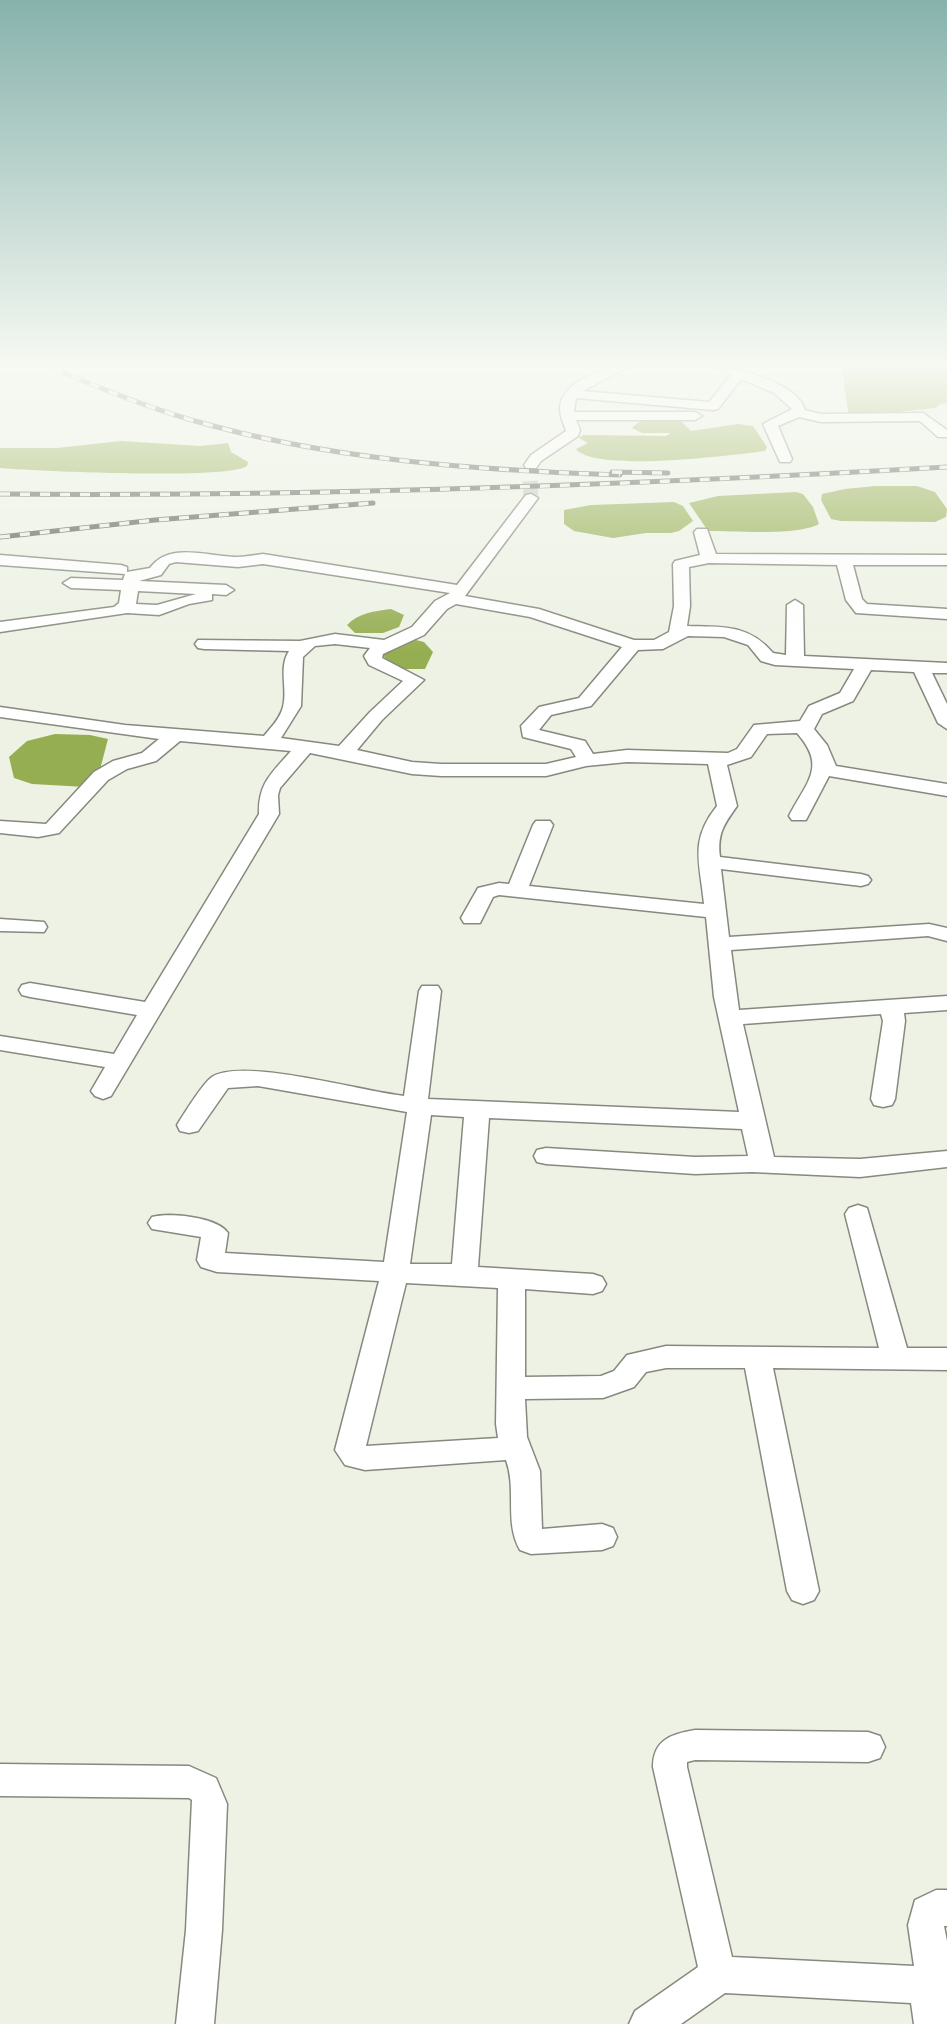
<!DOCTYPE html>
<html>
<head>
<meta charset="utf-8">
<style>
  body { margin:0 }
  canvas { display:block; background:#edf2e5 }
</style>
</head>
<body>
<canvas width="947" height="2024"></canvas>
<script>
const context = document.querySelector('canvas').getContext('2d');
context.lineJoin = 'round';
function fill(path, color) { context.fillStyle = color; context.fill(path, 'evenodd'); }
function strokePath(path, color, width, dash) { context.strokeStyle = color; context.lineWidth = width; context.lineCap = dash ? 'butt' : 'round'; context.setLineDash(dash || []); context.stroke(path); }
const water = new Path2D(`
  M842,368H947V403L941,404L935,408L859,416L848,412Z
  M672,420L681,421L691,431L738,424L753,426L767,447L765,451C734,455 595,473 576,449L588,443L579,438L583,435L666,436L671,433H642L632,428C641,417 658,420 672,420Z
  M121,441L200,446L228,443L231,452L248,462L247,466C229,480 33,471 0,468V448H57Z
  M875,486H917L935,492L947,509L946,517L935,522L841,521L831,519L821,500L822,494L845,489Z
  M796,492L803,494L813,507L819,524C797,536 736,531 708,531L689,503L718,496Z
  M674,502L683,506L693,521L679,531L671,533H646L613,538L574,531L564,524V510L591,505Z
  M391,609L404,615L399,627L383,633H355L347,625C358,613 375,611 391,609Z
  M416,640L424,642L433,652L425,669H401L385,659L382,650L385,647Z
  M55,734L90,735L108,739L98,777L86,787L32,784L14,778L9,757L27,741Z`);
const streetTunnel = new Path2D(`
  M530,481L531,498`);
const street = new Path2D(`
  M607,368H626L583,391L709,402L731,375L719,368C742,368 799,385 805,410L821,414L923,413L947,430V437H938L920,421L821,422L799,417L778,426L792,459L790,462H780L763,424L792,409L774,393L741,379L718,409L713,410L576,398L574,412H695L702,416L695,420H576L580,430L578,436L541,461L536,468H526L524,465L531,455L566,431C564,424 560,417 560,409C560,386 589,375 607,368Z
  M531,494L538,498L465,596L539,609L634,640H654L669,632L674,606L673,564L675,561L700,555L694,532L697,529H707L716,554L947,555V565H853L862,599L867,604L947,609V619L856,613L846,600L837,565L709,563L689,567L690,606L687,626C722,627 749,624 773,653L786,655L787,605L795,600L803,605L804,656L947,663V673H932L947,704V729L938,723L914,672L871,670L853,701L822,714L814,729L827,745L836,766L947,784V796L829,776L806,820H792L789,816C807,781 827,767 797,733L767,734L751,757L727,765L737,806C724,824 717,834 720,857L861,874L868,876L871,880L868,884L861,886L721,869L729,937L929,924L947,928V941L928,936L731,950L739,1010L947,996V1010L904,1013L905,1021L895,1099L892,1105L883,1107L874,1105L871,1099L883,1021L881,1014L743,1024L774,1157L860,1159L947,1151V1167L860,1177L752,1172L695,1174L546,1164L537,1162L534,1156L537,1150L546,1148L695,1157L748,1156L742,1129L489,1118L478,1267L593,1274L602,1277L606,1284L602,1291L593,1294L525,1289V1377L601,1376L614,1371L627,1355L666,1346L879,1348L845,1214L849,1208L858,1205L867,1208L907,1348H947V1370L773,1368L819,1591L814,1600L803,1604L792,1600L787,1591L745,1368H666L646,1372L634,1387L603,1398L525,1399L527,1437L540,1471L542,1529L602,1524L613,1528L617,1537L613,1546L602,1550L531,1554L520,1550C504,1522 517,1490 506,1460L365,1470L345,1465L335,1450L379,1281L217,1272L201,1267L197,1260L201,1237L152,1229L148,1223L152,1217C169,1212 218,1217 228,1233L225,1253L384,1262L407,1112L258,1086L228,1088L198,1131L189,1133L180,1131L177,1125C184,1114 202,1084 212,1077C243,1057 364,1092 404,1096L419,991L422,986H438L441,991L428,1099L739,1112L714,997L706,917L499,895L493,897L480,923H464L461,918L478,888L499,883L509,884L533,825L536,821H550L553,825L529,886L704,904C700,862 689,841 717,806L708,764L627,762L586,766L546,776H441L412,774L310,753L280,788L278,795L279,814L111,1096L103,1099L95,1096L91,1091L105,1067L0,1050V1036L114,1054L137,1015L30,997L22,995L19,990L22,985L30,983L145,1002L259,814C258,783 272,773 291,751L180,741L156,761L127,769L108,780L59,833L38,837L0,833V821L46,824L94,772L113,761L142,753L159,739L0,717V707L125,725L264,736C271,727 280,719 283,707C288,689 278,668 289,651L204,649L198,648L195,644L198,640L300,641L335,634L384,640L412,627L435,601L450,593L263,564L238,567L176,562L169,564L161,575L139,581L226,585L234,590L226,595L212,594V600L189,604L159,615L127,613L0,632V622L114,607L119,603L121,590L71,588L63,583L71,578L123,580L125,574L0,565V555L121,565L127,567V572L150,568C169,542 206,556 235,557C244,557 254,555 263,554L457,585L526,495ZM138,591L196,594L157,605L136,604ZM456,604L530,617L622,647L579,698L539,707L521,726L523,737L571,749L576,757L546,764H441L412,762L357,750L382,720L424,680L382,658L383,654L424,635L447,609ZM688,636L724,637L748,645L761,661L775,665L854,669L840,693L809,706L800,721L754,725L737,749L728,753L627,750L593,754L585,741L539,730L551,715L591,706L638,650L663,649ZM335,644L370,648L364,656L369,665L403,681L370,712L339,746L281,738L301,706L303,657L315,646ZM431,1115L464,1117L452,1264H410ZM406,1283L498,1288L496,1424L498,1438L366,1446Z
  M0,919L44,922L47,927L44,932L0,931Z
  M695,1730L868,1732L880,1736L885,1747L880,1758L868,1762L695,1760L687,1762V1767L732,1957L914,1966L908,1925L915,1900L936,1890H947V1926H944L947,1941V2024H914L911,2003L725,1993L681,2024H629L635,2011L698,1967L653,1767C653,1740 671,1734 695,1730Z
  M0,1764L189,1766L216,1778L227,1804L222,1930L214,2024H176L186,1930L192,1800L189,1798L0,1796Z`);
const rail = new Path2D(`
  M53,368C97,387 141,405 188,419C328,460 475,470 620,475
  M612,472L668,473
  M0,494C316,497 631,485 947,467
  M0,537L155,520L373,503`);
fill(water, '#96ae52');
strokePath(streetTunnel, '#c4c8bd', 15, [15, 8]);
strokePath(street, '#86897e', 3);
fill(street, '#fff');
strokePath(rail, '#585b54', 5);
strokePath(rail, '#edf2e5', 3.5, [10]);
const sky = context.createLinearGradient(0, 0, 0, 652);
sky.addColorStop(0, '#87b2ac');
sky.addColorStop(0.56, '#f7f9f3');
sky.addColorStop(1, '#f7f9f300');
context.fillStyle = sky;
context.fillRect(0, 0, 947, 652);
</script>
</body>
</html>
